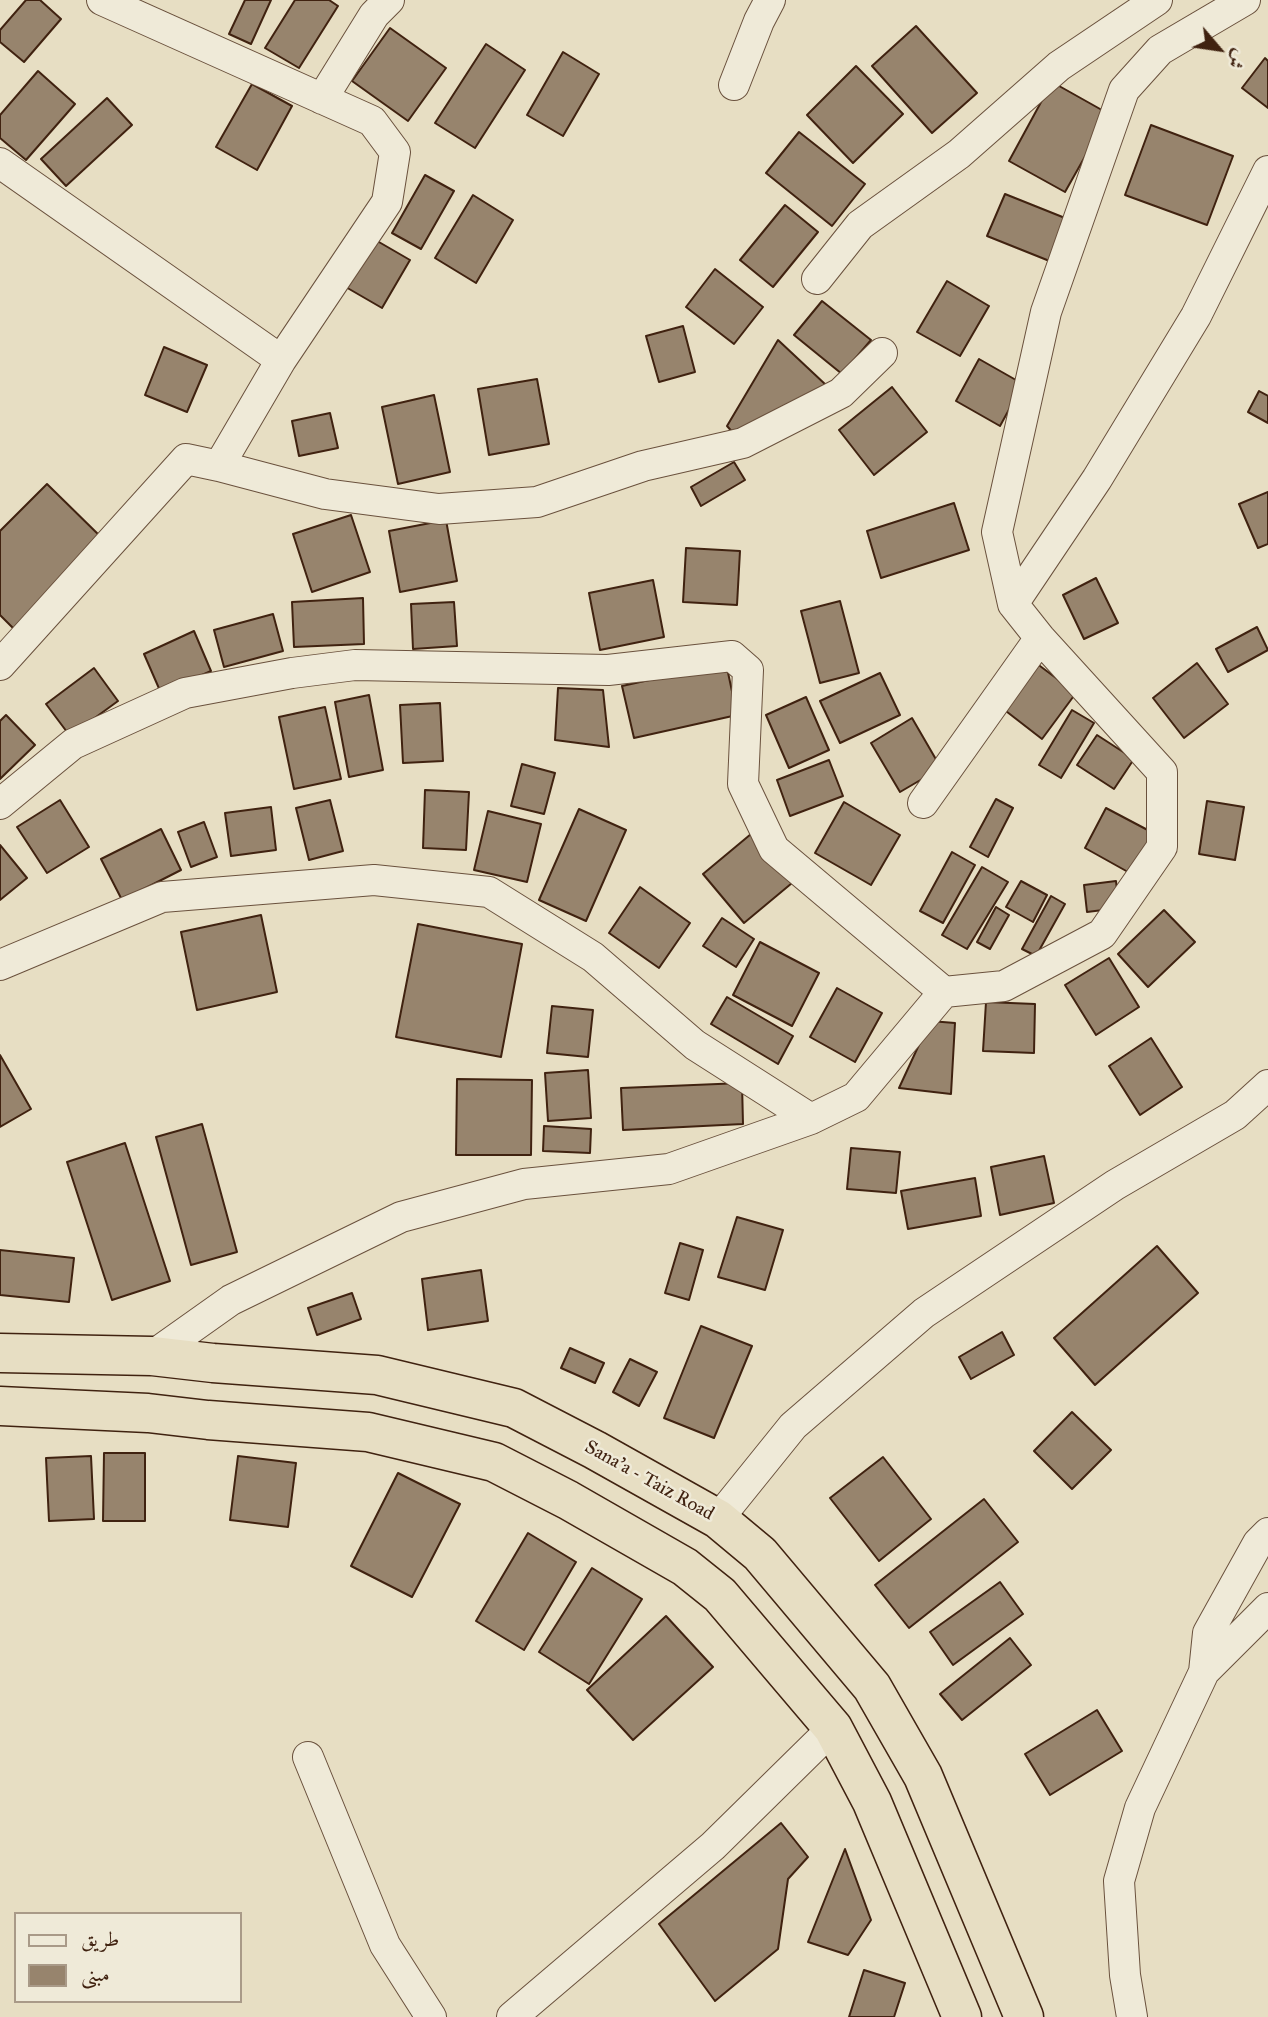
<!DOCTYPE html>
<html>
<head>
<meta charset="utf-8">
<style>
  body { margin:0 }
  #map { position:relative; width:1268px; height:2017px; overflow:hidden; background:#e7dec3; font-family:"IM FELL Great Primer",Amiri,serif }
  canvas { display:block }
  .legend { position:absolute; left:14px; top:1912px; width:228px; height:91px; box-sizing:border-box; background:#efead8; border:2px solid #a99a88; margin:0; padding:9px 12px; list-style:none; font-size:21px; color:#402210 }
  .legend li { display:flex; align-items:center; gap:14px; height:35px }
  .legend b { width:35px; border:2px solid #a99a88 }
  .north { position:absolute; left:1184px; top:14px; width:70px; height:70px; -webkit-text-stroke:5px #efead8; paint-order:stroke; rotate:119deg; font-size:19px; font-weight:700; line-height:28px; text-align:center; color:#402210 }
  .north::after { content:''; display:block; margin:auto; width:24px; height:32px; background:#402210; clip-path:polygon(50% 0,100% 100%,50% 72%,0 100%) }
</style>
</head>
<body>
<div id="map">
<canvas width="1268" height="2017"></canvas>
<ul class="legend">
<li><b style="height:9px;background:#efead8"></b>طريق</li>
<li><b style="height:19px;background:#97846d"></b>مبنى</li>
</ul>
<div class="north">ش</div>
</div>
<script>
const context = document.querySelector('canvas').getContext('2d');
context.lineJoin = 'round';
function fill(path, color) { context.fillStyle = color; context.fill(path, 'evenodd'); }
function strokePath(path, color, width, dash) { context.strokeStyle = color; context.lineWidth = width; context.lineCap = dash ? 'butt' : 'round'; context.setLineDash(dash || []); context.stroke(path); }
function drawText(font, color, halo, rows, align = 'center') {
  context.font = font + ' "IM FELL Great Primer",serif'; context.lineWidth = 5; context.setLineDash([]); context.textBaseline = 'middle'; context.strokeStyle = halo; context.fillStyle = color; for (const [text, x, y, turn = 0] of rows) {
    context.save(); context.translate(x, y); context.rotate((+turn || 0) * Math.PI / 180); context.textAlign = isNaN(turn) ? turn : align; if (halo) context.strokeText(text, 0, 0); context.fillText(text, 0, 0); context.restore();
  }
}
const building = new Path2D(`
  M26,0H40L61,19L24,62L0,42V30Z
  M245,0H271L251,44L229,34Z
  M295,0H329L338,6L299,68L265,48Z
  M916,26L977,93L932,133L872,66Z
  M390,28L446,68L408,121L352,81Z
  M486,44L525,70L475,148L435,123Z
  M563,52L599,74L563,136L527,115Z
  M1265,58L1268,61V108L1242,88Z
  M856,66L903,114L853,163L807,115Z
  M38,71L75,104L26,160L0,138V115Z
  M1052,82L1109,114L1065,192L1009,161Z
  M252,84L292,106L257,170L216,147Z
  M107,98L132,125L66,186L41,159Z
  M1151,125L1233,156L1207,225L1125,195Z
  M799,132L865,184L832,226L766,173Z
  M425,175L454,191L421,249L392,233Z
  M1005,194L1070,220L1052,262L987,236Z
  M473,195L513,220L476,283L435,258Z
  M785,205L818,232L773,287L740,260Z
  M372,238L410,260L382,308L344,286Z
  M715,269L763,307L734,344L686,307Z
  M947,281L989,306L960,356L917,332Z
  M822,301L871,340L842,374L794,335Z
  M683,326L695,372L659,382L646,336Z
  M778,340L826,385L735,435L727,426Z
  M164,347L207,365L187,412L145,395Z
  M979,359L1023,384L1000,426L956,401Z
  M537,379L549,444L489,455L478,389Z
  M892,387L927,432L874,475L839,430Z
  M1259,391L1268,396V423L1248,412Z
  M434,395L450,472L398,484L382,407Z
  M330,413L338,448L299,456L292,421Z
  M734,462L745,480L701,506L691,487Z
  M47,484L103,539L14,629L0,615V531Z
  M1268,492V544L1258,548L1239,504Z
  M954,503L969,550L881,578L867,531Z
  M351,515L370,572L312,592L293,534Z
  M446,520L457,581L400,592L389,531Z
  M686,548L740,551L737,605L683,602Z
  M1096,578L1118,623L1084,639L1063,595Z
  M653,580L664,637L600,650L589,593Z
  M363,598L364,644L294,647L292,602Z
  M840,601L859,673L820,683L801,611Z
  M454,602L457,646L413,649L411,604Z
  M273,614L283,651L224,667L214,630Z
  M1257,627L1268,650L1228,672L1216,649Z
  M194,631L211,671L161,693L144,654Z
  M726,663L737,715L634,738L622,686Z
  M1036,663L1076,693L1042,739L1002,708Z
  M1197,663L1228,704L1184,738L1153,698Z
  M94,668L118,701L70,736L46,704Z
  M880,673L900,715L840,743L820,701Z
  M558,688L603,690L609,747L555,740Z
  M369,695L383,770L349,777L335,702Z
  M806,697L829,750L789,768L766,715Z
  M440,703L443,761L403,763L400,705Z
  M325,707L341,779L294,789L279,717Z
  M1072,710L1094,723L1061,778L1039,765Z
  M6,715L35,745L0,779V721Z
  M912,718L941,768L900,792L871,743Z
  M1097,735L1134,759L1114,789L1077,765Z
  M829,760L843,796L790,816L777,780Z
  M522,764L555,773L544,814L511,806Z
  M425,790L469,792L466,850L423,848Z
  M996,799L1013,808L988,857L970,847Z
  M60,800L89,847L47,873L17,827Z
  M330,800L343,851L309,860L296,808Z
  M1207,801L1244,807L1235,860L1199,854Z
  M844,802L900,835L871,885L815,853Z
  M271,807L276,850L231,856L225,813Z
  M1106,808L1159,836L1137,877L1085,848Z
  M579,809L626,830L586,921L539,900Z
  M488,811L541,824L527,882L474,870Z
  M204,822L217,857L191,867L178,832Z
  M161,829L181,870L122,900L101,859Z
  M751,834L792,883L744,923L703,874Z
  M0,845L27,878L0,900Z
  M952,852L975,865L943,923L920,911Z
  M982,867L1008,882L967,949L942,935Z
  M1021,881L1047,895L1033,922L1006,907Z
  M1116,881L1119,908L1087,912L1084,885Z
  M640,887L690,923L659,968L609,933Z
  M1051,896L1065,904L1036,956L1022,949Z
  M996,907L1009,915L990,949L977,942Z
  M1164,910L1195,942L1148,987L1118,954Z
  M261,915L277,992L197,1010L181,932Z
  M722,918L754,939L736,967L703,946Z
  M418,924L522,944L501,1057L396,1037Z
  M760,942L819,973L792,1026L733,995Z
  M1109,958L1139,1007L1096,1035L1065,985Z
  M837,988L882,1013L855,1062L810,1037Z
  M727,997L793,1036L778,1064L711,1024Z
  M986,1002L1035,1004L1034,1053L983,1051Z
  M552,1006L593,1010L588,1057L547,1053Z
  M930,1021L955,1023L951,1094L899,1088Z
  M1151,1038L1182,1087L1140,1115L1109,1066Z
  M0,1055L31,1109L0,1127Z
  M588,1070L591,1118L548,1121L545,1073Z
  M457,1079L532,1080L531,1155H456Z
  M742,1083L743,1124L623,1130L621,1088Z
  M202,1124L237,1252L191,1265L156,1137Z
  M544,1126L591,1129L590,1153L543,1151Z
  M125,1143L170,1281L112,1300L67,1162Z
  M851,1148L900,1152L896,1193L847,1189Z
  M1044,1156L1054,1203L1000,1215L991,1167Z
  M975,1178L981,1216L908,1229L901,1191Z
  M737,1217L783,1230L765,1290L718,1277Z
  M680,1243L703,1250L689,1300L665,1293Z
  M1157,1246L1198,1293L1095,1385L1054,1338Z
  M0,1250L74,1258L69,1302L0,1295Z
  M481,1270L488,1321L428,1330L422,1279Z
  M352,1293L361,1319L317,1335L308,1308Z
  M701,1326L752,1346L714,1438L664,1418Z
  M1002,1332L1014,1355L971,1379L959,1357Z
  M570,1348L604,1363L595,1383L561,1368Z
  M630,1359L657,1372L639,1406L613,1392Z
  M1072,1412L1111,1450L1072,1489L1034,1451Z
  M104,1453H145V1521H103Z
  M91,1456L94,1519L49,1521L46,1458Z
  M238,1456L296,1463L288,1527L230,1520Z
  M883,1457L931,1519L879,1561L830,1498Z
  M398,1473L460,1504L412,1597L351,1566Z
  M984,1499L1018,1542L909,1628L875,1585Z
  M528,1533L576,1562L524,1650L476,1621Z
  M592,1568L642,1599L589,1684L539,1652Z
  M1000,1582L1023,1614L953,1665L930,1632Z
  M666,1616L713,1667L633,1740L587,1690Z
  M1010,1638L1031,1665L962,1720L940,1694Z
  M1097,1710L1122,1751L1050,1795L1025,1754Z
  M781,1823L808,1857L788,1879L778,1949L715,2001L659,1924Z
  M845,1849L871,1920L848,1955L808,1942Z
  M864,1970L905,1983L894,2017H849Z`);
const minor = new Path2D(`
  M102,0L372,121L395,152L387,202L281,360L219,466
  M734,85L759,21L770,0
  M322,99L374,15L389,0
  M0,163L281,360
  M817,279L860,225L959,154L1059,66L1157,0
  M1013,604L997,532L1046,312L1124,90L1160,50L1245,0
  M0,665L186,459L219,466L325,494L439,509L537,502L643,466L743,443L841,393L882,353
  M923,803L1040,638
  M0,804L73,744L185,693L292,673L355,665L608,670L732,656L748,670L743,784L774,849L944,992
  M0,965L162,897L374,880L489,892L593,957L695,1045L811,1119
  M152,1356L231,1300L401,1217L524,1184L669,1169L811,1119L856,1097L944,992L1004,986L1102,934L1162,847V772L1040,638L1013,604L1097,479L1196,316L1268,171
  M718,1519L793,1426L924,1313L1115,1185L1235,1115L1268,1085
  M1204,1672L1268,1608
  M308,1757L385,1945L431,2017
  M512,2017L713,1846L833,1728
  M1132,2017L1125,1975L1119,1881L1140,1808L1204,1672L1208,1633L1258,1543L1268,1533`);
const highway = new Path2D(`
  M0,1353L152,1356L213,1363L377,1375L514,1408L595,1450L718,1519L760,1554L872,1687L923,1776L1024,2017
  M0,1406L148,1413L208,1420L368,1432L494,1462L568,1500L685,1567L720,1595L833,1728L872,1802L962,2017`);
const streetNames = [
  ["Sana'a - Taiz Road",649,1481,29]
];
fill(building, '#97846d');
strokePath(building, '#402210', 2);
strokePath(minor, '#6a513d', 32);
strokePath(highway, '#402210', 41);
strokePath(minor, '#efead8', 30);
strokePath(highway, '#e7dec3', 38);
drawText('19px', '#402210', '#efead8', streetNames);
</script>
</body>
</html>
